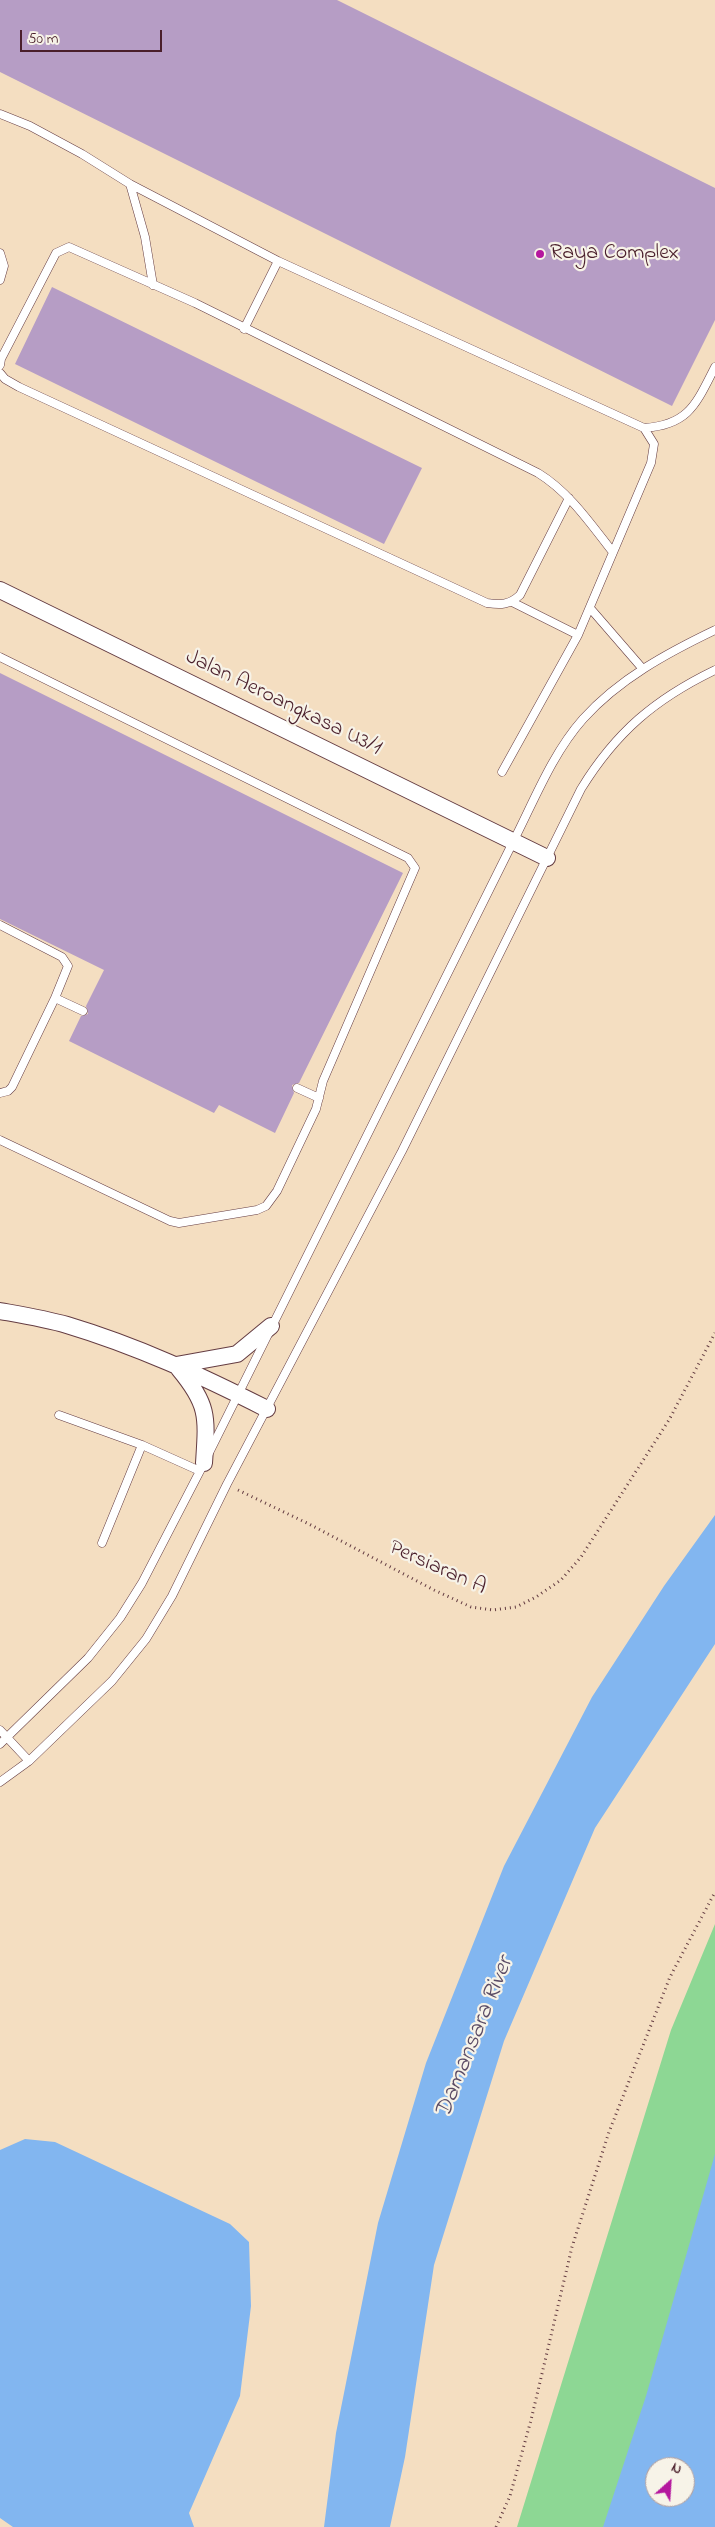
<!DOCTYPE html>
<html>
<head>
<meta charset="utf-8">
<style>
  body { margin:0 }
  #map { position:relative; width:715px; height:2527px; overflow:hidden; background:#f4dec1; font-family:"Indie Flower",sans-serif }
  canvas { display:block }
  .north { position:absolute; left:645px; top:2457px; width:50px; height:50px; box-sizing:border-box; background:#f7f3e8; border:1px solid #b29e9c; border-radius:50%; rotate:26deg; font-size:14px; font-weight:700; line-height:20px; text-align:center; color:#4a1f2b }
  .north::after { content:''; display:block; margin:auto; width:18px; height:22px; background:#b5179e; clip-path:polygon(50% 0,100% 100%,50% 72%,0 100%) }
  .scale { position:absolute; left:20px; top:30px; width:142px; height:22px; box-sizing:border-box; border:2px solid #4a1f2b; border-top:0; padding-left:6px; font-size:15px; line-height:18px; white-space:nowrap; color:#4a1f2b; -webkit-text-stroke:4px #f7f3e8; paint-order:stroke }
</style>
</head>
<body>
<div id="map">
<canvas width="715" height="2527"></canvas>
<div class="north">N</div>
<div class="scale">50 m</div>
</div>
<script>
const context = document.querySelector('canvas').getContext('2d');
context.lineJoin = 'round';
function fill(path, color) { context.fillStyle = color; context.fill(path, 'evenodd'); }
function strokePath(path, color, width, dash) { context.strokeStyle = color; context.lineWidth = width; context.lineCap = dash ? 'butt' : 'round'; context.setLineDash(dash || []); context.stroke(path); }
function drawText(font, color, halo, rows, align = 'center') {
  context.font = font + ' "Indie Flower",sans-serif'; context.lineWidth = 4.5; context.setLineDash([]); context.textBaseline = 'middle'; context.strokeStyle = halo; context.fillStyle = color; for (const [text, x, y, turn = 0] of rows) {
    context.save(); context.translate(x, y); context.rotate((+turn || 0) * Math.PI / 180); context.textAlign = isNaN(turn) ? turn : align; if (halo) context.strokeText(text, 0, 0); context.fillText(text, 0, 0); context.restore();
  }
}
const green = new Path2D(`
  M715,1924V2527H517L671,2030ZM655,2467H685V2497H655Z`);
const water = new Path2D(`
  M715,1515V1644L595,1828L504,2041L434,2265L405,2457L390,2527H324L336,2433L378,2223L426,2063L504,1866L592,1697L664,1586Z
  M25,2139L55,2142L230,2224L249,2242L251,2306L240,2396L189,2513L194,2527H13L0,2518V2150Z
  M715,2154V2527H603L646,2396ZM655,2467H685V2497H655Z`);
const building = new Path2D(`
  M0,0H337L715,188V320L672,406L0,72Z
  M52,287L422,468L384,544L15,364Z
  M0,673L403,873L299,1083L292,1085L294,1093L275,1133L219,1105L214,1113L69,1041L81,1016L88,1014L86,1006L104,970L0,919Z`);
const path = new Path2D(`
  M238,1490L309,1524L434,1590L471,1607L493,1610L516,1607L536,1597L561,1580L581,1557L669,1420L715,1333
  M496,2527L510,2496L531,2420L572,2247L609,2132L670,1977L715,1892`);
const lane = new Path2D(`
  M0,114L30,126L82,154L130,184L278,261L644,428L654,444L651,463L578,635L502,772
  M130,184L145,237L153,285
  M0,253L4,266L0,280
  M244,329L278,261
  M0,365L1,359L56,253L69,247L195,303L538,473C569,492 590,523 612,551
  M0,373L5,379L19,387L487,603C501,605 509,605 520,595L569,498
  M644,428C689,425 696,404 715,367
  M512,602L578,635
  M590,608L642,668
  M0,657L408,858L415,868L323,1081L316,1109L277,1191L266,1206L257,1210L179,1223L170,1221L0,1140
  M0,925L62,957L68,966L55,998L12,1087L8,1091L0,1093
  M55,998L83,1011
  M297,1088L319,1098
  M59,1415L142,1445L200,1471
  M102,1543L142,1445
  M0,1730L29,1761
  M0,1744L88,1658L120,1618L142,1583L200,1471L513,842C534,801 552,754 583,719C619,679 667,653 715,630
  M0,1782L29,1761L112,1681L146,1639L172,1596L227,1484L402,1151L581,789C616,732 655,699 715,670`);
const street = new Path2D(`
  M0,590L547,858
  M0,1311C22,1315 46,1319 67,1325C137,1346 202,1376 267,1409
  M176,1365L237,1354L271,1326
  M179,1369C209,1405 207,1417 204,1463`);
const markers = [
  [540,254,5,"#b5179e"]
];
const poiNames = [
  ["Raya Complex",550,254]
];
const streetNames = [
  ["Jalan Aeroangkasa U3/1",283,704,26],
  ["Persiaran A",437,1569,24]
];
const waterNames = [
  ["Damansara River",476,2038,-68]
];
fill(green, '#8dd794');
fill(water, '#82b6f0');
fill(building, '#b69dc5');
strokePath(lane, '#643c42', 9);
strokePath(street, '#643c42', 18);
strokePath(path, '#643c42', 3, [1, 4]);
strokePath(lane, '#fff', 8);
strokePath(street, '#fff', 16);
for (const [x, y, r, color] of markers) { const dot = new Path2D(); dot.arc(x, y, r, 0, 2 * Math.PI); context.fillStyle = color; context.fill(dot); strokePath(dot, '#f7f3e8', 2); }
drawText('22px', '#4a1f2b', '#f7f3e8', poiNames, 'left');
drawText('22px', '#4a1f2b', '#f7f3e8', streetNames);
drawText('italic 24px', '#5b4c66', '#f7f3e8', waterNames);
</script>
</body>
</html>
